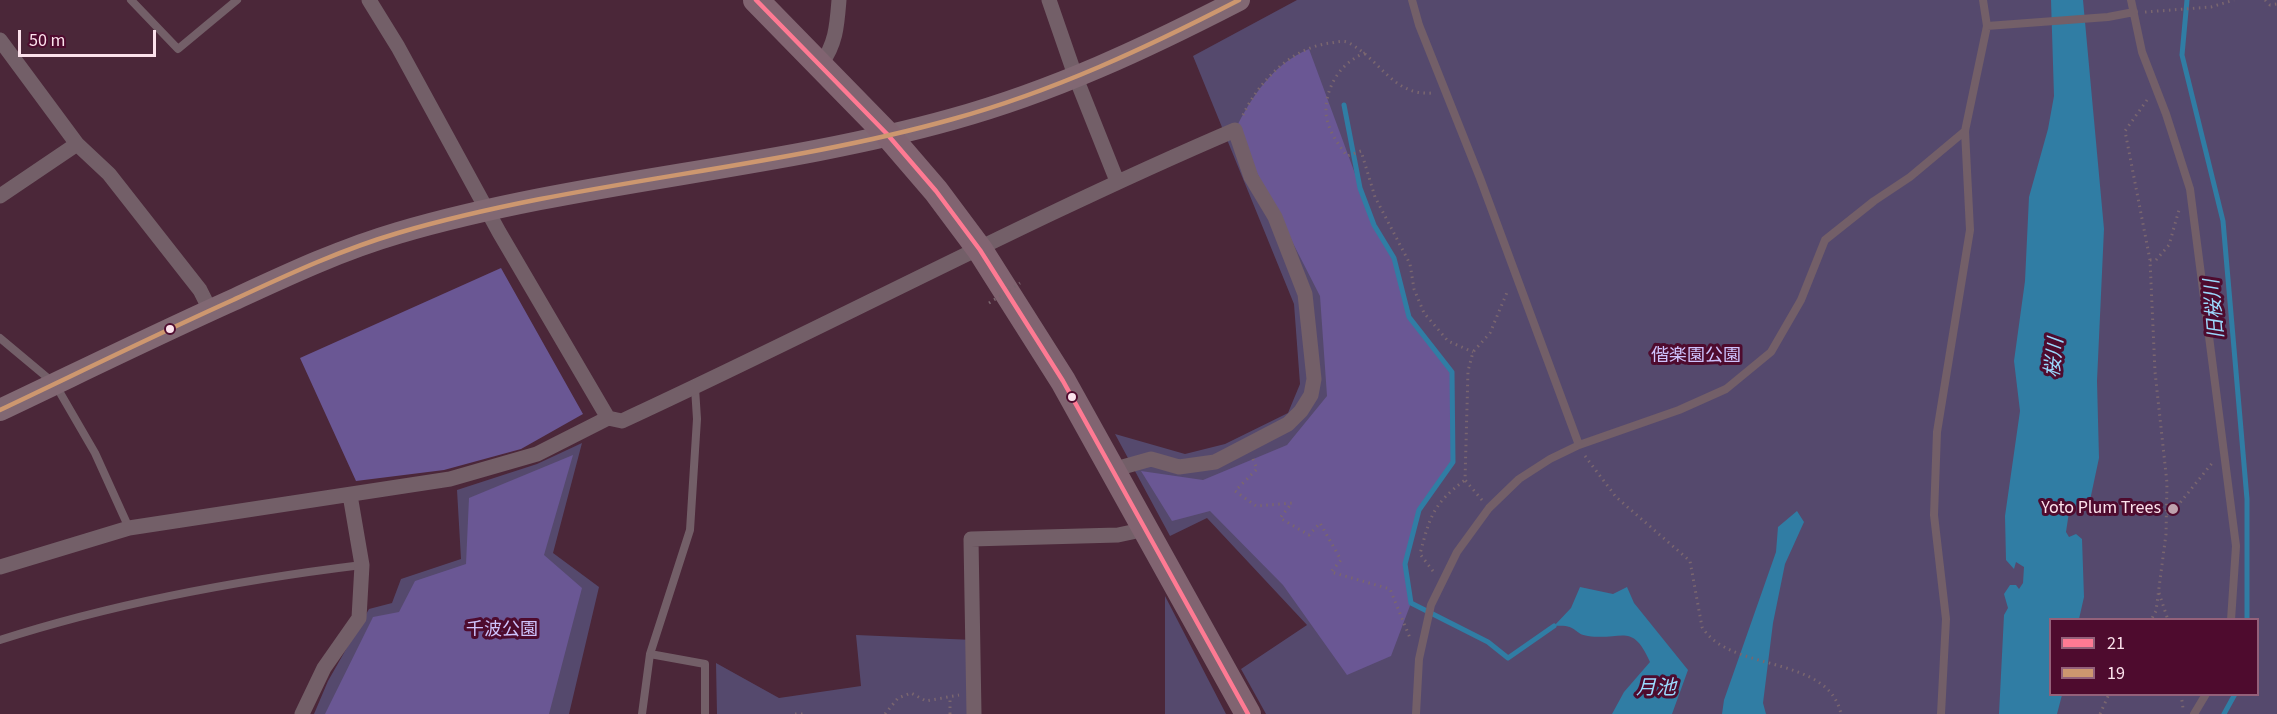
<!DOCTYPE html>
<html>
<head>
<meta charset="utf-8">
<style>
  body { margin:0 }
  #map { position:relative; width:2277px; height:714px; overflow:hidden; background:#4b2739; font-family:"Source Sans 3",sans-serif }
  canvas { display:block }
  .legend { position:absolute; left:2049px; top:618px; width:210px; height:78px; box-sizing:border-box; background:#4e0b2e; border:2px solid #94617a; margin:0; padding:8px 10px; list-style:none; font-size:18px; color:#fce2ec }
  .legend li { display:flex; align-items:center; gap:12px; height:30px }
  .legend b { width:30px; border:2px solid #94617a }
  .scale { position:absolute; left:18px; top:30px; width:138px; height:27px; box-sizing:border-box; border:3px solid #fce2ec; border-top:0; padding-left:8px; font-size:18px; line-height:21px; white-space:nowrap; color:#fce2ec; -webkit-text-stroke:4px #4e0b2e; paint-order:stroke }
</style>
</head>
<body>
<div id="map">
<canvas width="2277" height="714"></canvas>
<ul class="legend">
<li><b style="height:8px;background:#fe7a93"></b>21</li>
<li><b style="height:8px;background:#cd976f"></b>19</li>
</ul>
<div class="scale">50 m</div>
</div>
<script>
const context = document.querySelector('canvas').getContext('2d');
context.lineJoin = 'round';
function fill(path, color) { context.fillStyle = color; context.fill(path, 'evenodd'); }
function strokePath(path, color, width, dash) { context.strokeStyle = color; context.lineWidth = width; context.lineCap = dash ? 'butt' : 'round'; context.setLineDash(dash || []); context.stroke(path); }
function drawText(font, color, halo, rows, align = 'center') {
  context.font = font + ' "Source Sans 3","Noto Sans JP",sans-serif'; context.lineWidth = 6; context.setLineDash([]); context.textBaseline = 'middle'; context.strokeStyle = halo; context.fillStyle = color; for (const [text, x, y, turn = 0] of rows) {
    context.save(); context.translate(x, y); context.rotate((+turn || 0) * Math.PI / 180); context.textAlign = isNaN(turn) ? turn : align; if (halo) context.strokeText(text, 0, 0); context.fillText(text, 0, 0); context.restore();
  }
}
const green = new Path2D(`
  M1297,0H2277V714H1266L1241,669L1307,625L1207,518L1170,536L1115,434L1185,454L1225,444L1288,413L1300,384L1294,304L1193,56ZM2050,620H2258V694H2050Z
  M582,443L553,553L599,587L569,714H314L328,681L369,609L392,603L401,579L461,559L457,490L537,464Z
  M1165,596L1226,714H1165Z
  M856,635L974,640V714H717L716,663L779,698L861,686Z`);
const forest = new Path2D(`
  M1309,49L1374,225L1394,258L1409,317L1452,372L1453,462L1419,510L1405,564L1411,603L1391,656L1347,675L1283,585L1210,511L1172,521L1141,471L1203,480L1287,445L1327,396L1320,296L1235,130C1252,96 1273,64 1309,49Z
  M501,268L583,414L521,449L444,470L356,481L300,358Z
  M573,455L544,555L582,588L549,714H325L373,617L399,612L415,581L466,564L469,498Z`);
const water = new Path2D(`
  M2051,0H2083L2104,229L2097,381L2099,458L2089,505L2079,513L2074,506L2069,512L2066,532L2069,537L2076,534L2082,539L2084,597L2079,619L2050,620V694L2062,695L2057,714H1999L2004,615L2008,608L2004,594L2010,585H2016L2019,589L2023,583L2024,567L2016,562L2014,569L2006,560L2005,516L2020,411L2014,361L2025,281L2029,197L2048,129L2054,96Z
  M1797,511L1804,522L1785,564L1773,623L1763,703L1766,714H1722L1724,700L1776,552L1778,527Z
  M1580,587L1613,594L1627,587L1634,603L1688,670L1672,714H1612L1624,692L1650,662C1632,621 1622,641 1588,636C1573,634 1578,624 1554,626L1571,608Z`);
const stream = new Path2D(`
  M2187,0L2182,55L2223,221L2247,499V620
  M1344,105L1360,188L1374,225L1394,258L1409,317L1452,372L1453,462L1419,510L1405,564L1411,603L1488,642L1508,658L1554,626
  M2224,714L2235,694`);
const path = new Path2D(`
  M2265,0L2270,5L2277,4
  M2145,12L2211,7L2234,0
  M1365,53C1341,62 1325,87 1326,113C1327,129 1338,144 1347,156L1361,151L1375,197L1410,264L1414,289L1424,313L1448,341L1473,352
  M2147,100L2125,131L2150,260L2155,372L2167,483L2166,534L2156,611L2151,620
  M1243,115C1259,81 1292,47 1331,43C1337,42 1344,40 1349,43C1380,59 1393,96 1432,93
  M2150,260H2156L2169,245L2179,210
  M1585,456L1616,497L1690,561L1702,627C1730,673 1828,654 1841,714
  M1253,459L1257,469L1235,491L1256,506L1292,503L1280,518L1309,535L1320,523L1341,560L1331,572L1390,589L1410,638
  M1482,500L1465,480L1468,371L1473,352L1490,333L1508,290
  M2167,514L2175,509L2213,462
  M1433,571L1420,554C1430,516 1433,504 1465,480
  M2159,593L2168,620
  M2181,694L2183,708
  M795,714H806
  M885,714L898,698L911,693L926,701L959,695
  M950,714V697
  M2100,714L2109,694`);
const lane = new Path2D(`
  M131,0L178,49L237,0
  M1412,0L1419,25L1480,178L1579,445
  M2131,0L2142,52L2166,114L2190,189L2236,546L2231,620
  M1987,26L2108,17L2134,12
  M0,338L55,384L95,453L129,528
  M0,640C118,602 239,580 362,565
  M650,654L705,664V714
  M642,714L650,654L690,530L697,419L695,388
  M1416,714L1419,659L1431,605L1457,552L1489,508L1519,479L1550,459L1579,445L1679,410L1726,389L1771,352L1801,300L1825,240L1874,201L1910,177L1965,131
  M1941,714L1946,619L1934,515L1937,432L1970,230L1965,131L1987,26L1983,0
  M2194,714L2206,694`);
const street = new Path2D(`
  M369,0L398,47L499,232L608,418L622,421C828,326 1027,219 1235,130L1251,177L1275,217L1305,294L1314,379L1311,395L1301,411L1288,424L1215,462L1179,467L1151,459L1112,470
  M1049,0L1076,78L1117,181
  M0,40L77,144L109,174L200,290L210,310
  M821,64C836,44 837,25 839,0
  M0,196L77,144
  M0,567L129,528L450,479L537,454L608,418
  M302,714L324,668L359,618L362,565L350,495
  M974,714L971,539L1118,535L1146,529`);
const secondary = new Path2D(`
  M0,410C78,373 155,335 233,300C287,275 340,250 398,233C579,180 771,170 953,119C1054,91 1146,48 1239,0`);
const primary = new Path2D(`
  M756,0L887,134L936,191L980,250L1063,381L1248,714`);
const pathBridge = new Path2D(`
  M989,303L1020,283`);
const bus1 = new Path2D(`
  M756,0L887,134L936,191L980,250L1063,381L1248,714`);
const bus2 = new Path2D(`
  M0,410C78,373 155,335 233,300C287,275 340,250 398,233C579,180 771,170 953,119C1054,91 1146,48 1239,0`);
const markers = [
  [170,329,5,"#fce2ec"],
  [1072,397,5,"#fce2ec"],
  [2173,509,6,"#bea1ad"]
];
const parkNames = [
  ["偕楽園公園",1696,357],
  ["千波公園",502,631]
];
const poiNames = [
  ["Yoto Plum Trees",2161,509]
];
const waterNames = [
  ["旧桜川",2216,309,-95],
  ["桜川",2056,358,-84],
  ["月池",1656,690]
];
fill(green, '#55496d');
fill(forest, '#6a5794');
fill(water, '#307da4');
strokePath(stream, '#307da4', 5);
strokePath(path, '#7a666f', 3, [1.5, 4.5]);
strokePath(lane, '#735f68', 8);
strokePath(street, '#735f68', 15);
strokePath(secondary, '#816873', 22);
strokePath(primary, '#816471', 26);
strokePath(pathBridge, '#7a666f', 3, [1.5, 4.5]);
strokePath(bus1, '#fe7a93', 4.5);
strokePath(bus2, '#cd976f', 4.5);
for (const [x, y, r, color] of markers) { const dot = new Path2D(); dot.arc(x, y, r, 0, 2 * Math.PI); context.fillStyle = color; context.fill(dot); strokePath(dot, '#4e0b2e', 2); }
drawText('18px', '#cfc3fd', '#4e0b2e', parkNames);
drawText('18px', '#fce2ec', '#4e0b2e', poiNames, 'right');
drawText('italic 20px', '#9bd9fd', '#4e0b2e', waterNames);
</script>
</body>
</html>
